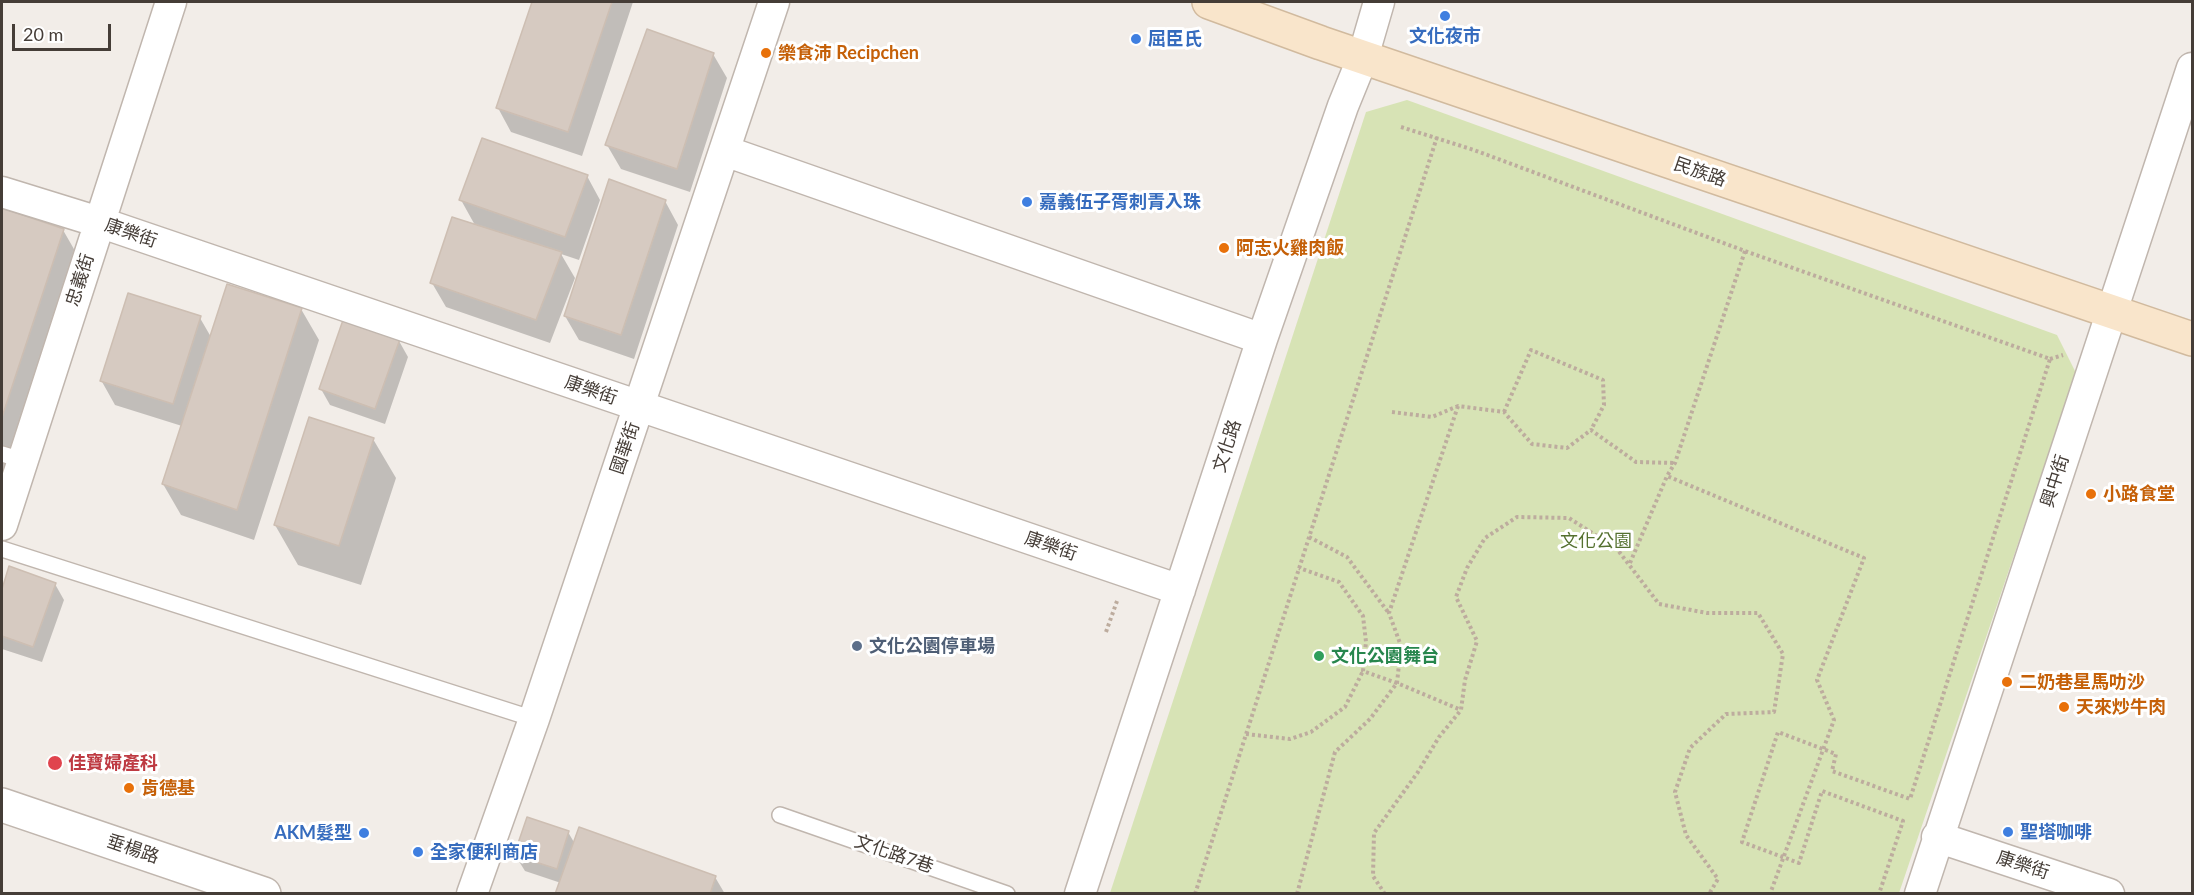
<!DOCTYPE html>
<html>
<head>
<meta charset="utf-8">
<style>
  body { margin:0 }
  #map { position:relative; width:2194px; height:895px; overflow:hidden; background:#f2ede8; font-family:Lato,sans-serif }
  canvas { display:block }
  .frame { position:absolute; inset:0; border:3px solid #453d37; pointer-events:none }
  .scale { position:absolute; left:12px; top:24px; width:99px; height:27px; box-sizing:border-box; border:3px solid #453d37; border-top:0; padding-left:8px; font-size:18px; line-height:21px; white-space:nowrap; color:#453d37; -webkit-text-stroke:4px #fff; paint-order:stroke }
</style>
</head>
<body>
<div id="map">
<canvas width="2194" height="895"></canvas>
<div class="frame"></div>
<div class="scale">20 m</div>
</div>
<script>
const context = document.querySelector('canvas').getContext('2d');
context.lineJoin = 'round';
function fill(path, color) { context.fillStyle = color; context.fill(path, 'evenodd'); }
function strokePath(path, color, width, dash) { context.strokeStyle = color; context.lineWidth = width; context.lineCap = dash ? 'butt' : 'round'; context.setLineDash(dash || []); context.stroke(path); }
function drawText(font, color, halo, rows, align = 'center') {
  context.font = font + ' Lato,"Noto Sans TC",sans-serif'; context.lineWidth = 6; context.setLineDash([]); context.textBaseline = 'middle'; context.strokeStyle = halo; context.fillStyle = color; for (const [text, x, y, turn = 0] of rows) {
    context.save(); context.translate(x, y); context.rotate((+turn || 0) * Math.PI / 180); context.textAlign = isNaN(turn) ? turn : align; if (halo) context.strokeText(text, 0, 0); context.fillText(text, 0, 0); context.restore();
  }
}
const green = new Path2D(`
  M1407,100L2057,335L2076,373L1899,893H1110L1366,112Z`);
const shadow = new Path2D(`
  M533,2H633L582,156L511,132L498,108Z
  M713,54L727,78L690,192L621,169L607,145Z
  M587,176L600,200L579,260L561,254L575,278L550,343L446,307L432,283L476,227L461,200Z
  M665,201L678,225L634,359L579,340L565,316Z
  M2,210L63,230L86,270L2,479Z
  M301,309L319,340L254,540L181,515L163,484L182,426L115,405L101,380L200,318L211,337Z
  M399,341L408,357L385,424L330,405L321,389Z
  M373,439L396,478L361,585L298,565L275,525Z
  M10,568L55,584L64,600L42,662L2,649V593Z
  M568,832L575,844L715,877L725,894H557L561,883L525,871L515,855Z`);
const building = new Path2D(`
  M532,2H612L568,132L496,108Z
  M647,29L714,53L677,169L605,145Z
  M482,138L588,175L565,237L459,200Z
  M609,179L666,200L621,335L564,316Z
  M2,208L64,229L2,417Z
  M452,217L562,252L536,320L430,283Z
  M227,284L302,308L237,510L162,484Z
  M128,293L201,316L173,404L100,381Z
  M343,320L400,339L375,409L319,389Z
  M309,417L374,438L339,546L274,525Z
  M9,566L56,583L33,647L2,636V589Z
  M527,817L569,831L557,869L514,855Z
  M579,827L716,876L710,894H555Z`);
const path = new Path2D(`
  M1401,127L1474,150L1745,251L2050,359L1910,799L1832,771L1836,754L1778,732L1742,842L1799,863L1822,791L1903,821L1879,894
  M1745,251L1675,463L1667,476L1864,558L1817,680L1834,720L1770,894
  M2050,359L2063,355
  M1458,406L1389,613L1401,646L1397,683L1461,710
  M1392,412L1432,417L1458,406L1504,412L1532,444L1567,448L1591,430L1636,462L1675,463
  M1504,412L1531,350L1603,380L1604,405L1591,430
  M1309,537L1347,557L1388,612
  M1630,563L1667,476
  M1106,632L1117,601
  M1246,734L1290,739L1311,732L1345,707L1363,671
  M1195,894L1437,137
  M1297,894L1335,752L1370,719L1397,683L1363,671L1366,642L1363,616L1339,582L1299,568
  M1385,894L1373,876L1374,833L1418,772L1439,737L1461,710L1465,680L1477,641L1456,597L1467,568L1485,538L1517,517L1569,518L1617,549L1659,604L1707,613H1758L1783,654L1774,712L1726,714L1690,748L1675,792L1686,835L1718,879L1709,894`);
const service = new Path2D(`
  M2,454L22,460
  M2,549L534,719
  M780,815L1007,894`);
const minor = new Path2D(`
  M725,151L1262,339
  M2,192L99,222L1180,590
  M2,525L171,2
  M1937,837L2109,894
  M472,894L534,719L774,2
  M1080,894L1262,339L1343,106L1363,57L1379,2
  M1920,894L2192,68`);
const tertiary = new Path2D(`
  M2,805L264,894`);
const secondary = new Path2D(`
  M1209,2L1321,43L2192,339`);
const markers = [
  [1445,16,6,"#3f7fe0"],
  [1136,39,6,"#3f7fe0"],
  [766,53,6,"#e8710a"],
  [1027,202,6,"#3f7fe0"],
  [1224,248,6,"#e8710a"],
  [2091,494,6,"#e8710a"],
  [857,646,6,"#5c6f8a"],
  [1319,656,6,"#2e9e5b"],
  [2007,682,6,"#e8710a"],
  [2064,707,6,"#e8710a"],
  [55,763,8,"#e0444e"],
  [129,788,6,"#e8710a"],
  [2008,832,6,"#3f7fe0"],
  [364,833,6,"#3f7fe0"],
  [418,852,6,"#3f7fe0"]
];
const shopNames = [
  ["文化夜市",1445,36,"center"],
  ["屈臣氏",1148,39],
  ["嘉義伍子胥刺青入珠",1039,202],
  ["聖塔咖啡",2020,832],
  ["AKM髮型",352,833,"right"],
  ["全家便利商店",430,852]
];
const foodNames = [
  ["樂食沛 Recipchen",778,53],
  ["阿志火雞肉飯",1236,248],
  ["小路食堂",2103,494],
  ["二奶巷星馬叻沙",2019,682],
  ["天來炒牛肉",2076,707],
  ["肯德基",141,788]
];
const streetNames = [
  ["民族路",1700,172,19],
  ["康樂街",131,233,19],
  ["忠義街",80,280,-72],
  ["康樂街",591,390,19],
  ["文化路",1227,446,-72],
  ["國華街",625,448,-71],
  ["興中街",2055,481,-72],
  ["康樂街",1051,546,19],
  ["垂楊路",133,849,19],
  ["文化路7巷",894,854,19],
  ["康樂街",2023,865,18]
];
const parkNames = [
  ["文化公園",1596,541]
];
const serviceNames = [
  ["文化公園停車場",869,646]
];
const leisureNames = [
  ["文化公園舞台",1331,656]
];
const healthNames = [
  ["佳寶婦產科",68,763]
];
fill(green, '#d7e3b5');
fill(shadow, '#0003');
fill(building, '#d6cac1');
strokePath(building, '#cdbeb2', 1.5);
strokePath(service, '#c0b6ae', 18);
strokePath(minor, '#c0b6ae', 33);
strokePath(tertiary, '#c0b6ae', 36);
strokePath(secondary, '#d1ba9e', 36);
strokePath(path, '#bdac9e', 4, [3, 3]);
strokePath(service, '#fff', 15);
strokePath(minor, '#fff', 30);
strokePath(tertiary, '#fff', 33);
strokePath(secondary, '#f9e5cb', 33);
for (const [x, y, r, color] of markers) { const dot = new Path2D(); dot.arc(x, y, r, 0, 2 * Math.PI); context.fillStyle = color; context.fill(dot); strokePath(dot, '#fff', 2); }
drawText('bold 18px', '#366cbe', '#fff', shopNames, 'left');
drawText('bold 18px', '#c56008', '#fff', foodNames, 'left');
drawText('18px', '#453d37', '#fff', streetNames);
drawText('18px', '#557130', '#fff', parkNames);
drawText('bold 18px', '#4e5e75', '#fff', serviceNames, 'left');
drawText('bold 18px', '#27864d', '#fff', leisureNames, 'left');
drawText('bold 18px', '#be3a42', '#fff', healthNames, 'left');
</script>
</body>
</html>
